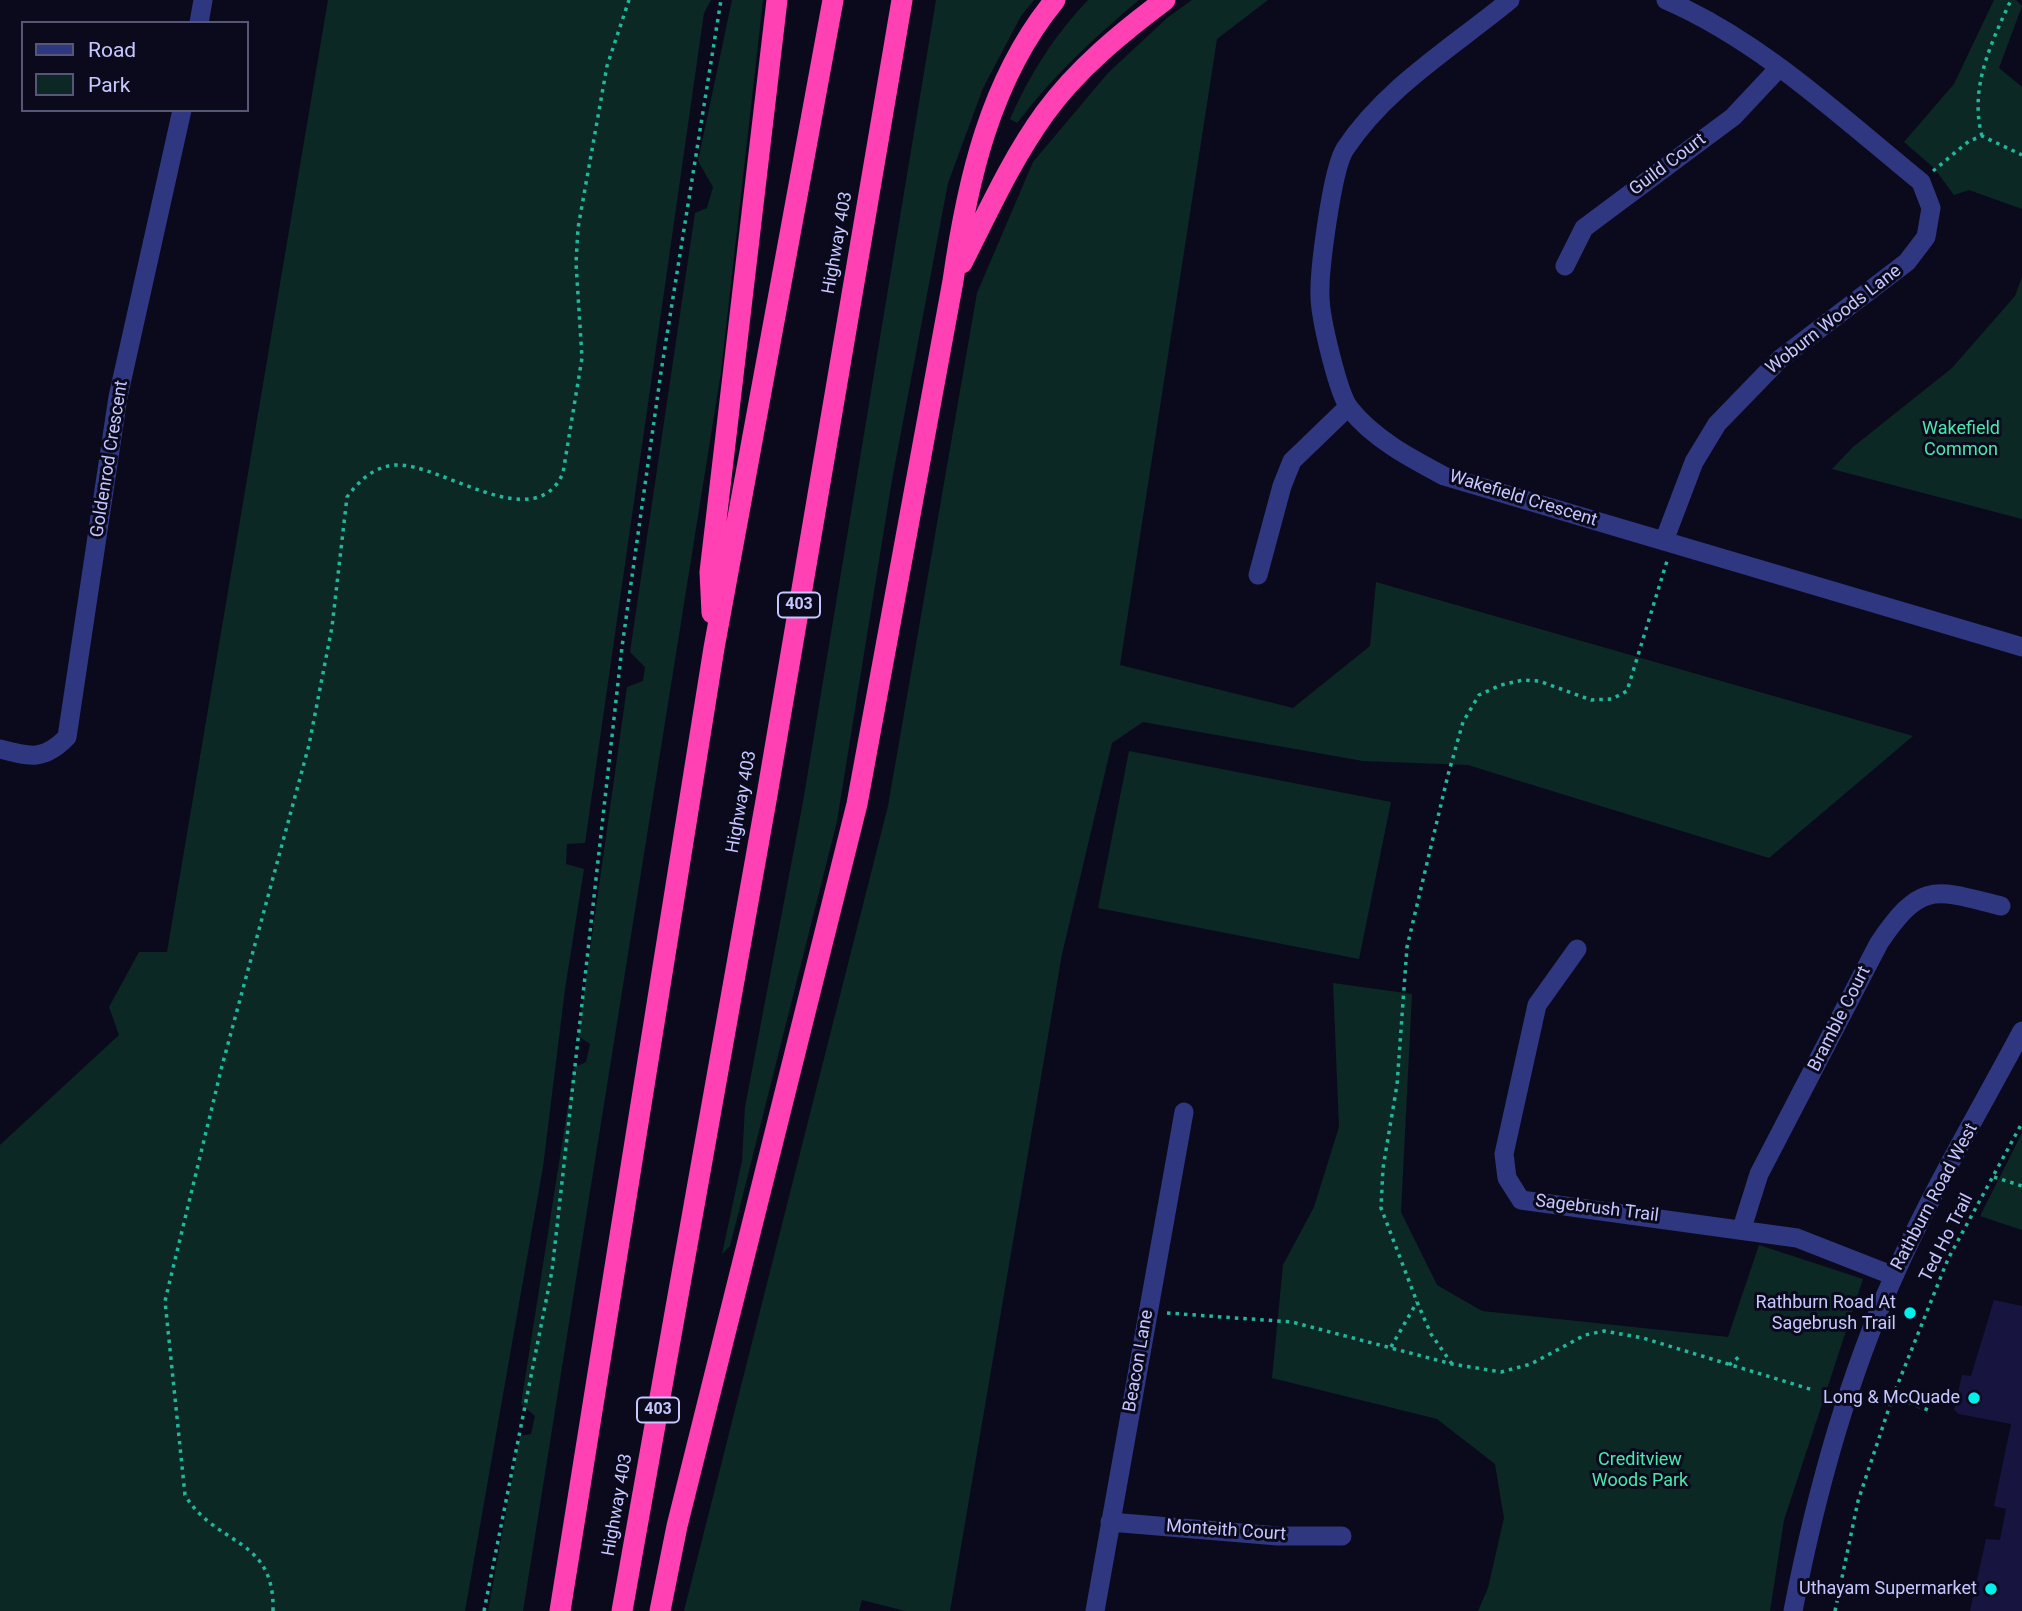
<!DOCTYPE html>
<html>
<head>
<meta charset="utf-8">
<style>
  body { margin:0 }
  #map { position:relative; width:2022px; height:1611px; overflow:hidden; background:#0b0a1d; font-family:Roboto,sans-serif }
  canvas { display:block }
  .legend { position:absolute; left:21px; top:21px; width:228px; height:91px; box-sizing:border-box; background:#0b0a1d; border:2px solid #565677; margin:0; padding:9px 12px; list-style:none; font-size:21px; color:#c6c7ff }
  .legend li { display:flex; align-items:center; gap:14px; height:35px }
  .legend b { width:35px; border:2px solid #565677 }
</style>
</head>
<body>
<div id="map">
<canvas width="2022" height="1611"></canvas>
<ul class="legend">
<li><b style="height:9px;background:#303781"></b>Road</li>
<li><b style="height:19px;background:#0c2824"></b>Park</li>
</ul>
</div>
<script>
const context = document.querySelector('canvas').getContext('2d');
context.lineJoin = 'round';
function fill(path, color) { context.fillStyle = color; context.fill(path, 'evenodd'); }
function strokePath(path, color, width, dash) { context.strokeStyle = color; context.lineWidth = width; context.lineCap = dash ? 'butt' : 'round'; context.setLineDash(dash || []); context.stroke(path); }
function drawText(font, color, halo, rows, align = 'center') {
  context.font = font + ' Roboto,sans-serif'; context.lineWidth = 6; context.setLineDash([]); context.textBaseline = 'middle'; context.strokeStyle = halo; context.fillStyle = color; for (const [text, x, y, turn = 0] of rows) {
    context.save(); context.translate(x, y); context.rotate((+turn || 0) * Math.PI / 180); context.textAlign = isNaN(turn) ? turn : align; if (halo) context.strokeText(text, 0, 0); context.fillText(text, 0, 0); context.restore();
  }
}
const green = new Path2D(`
  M328,0H711L704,13L585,843L567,844L566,864L584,869L565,989L543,1167L465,1611H0V1145L119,1035L109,1007L139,952H167Z
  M732,0H763L721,372L523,1611H488L520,1436L531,1434L535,1416L521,1404L574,1068L586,1062L590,1044L578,1036L627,687L643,681L645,667L630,652L695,213L707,208L713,187L698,161Z
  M936,0H1034L1021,16L983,88L948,183L892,480L837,821L730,1246L722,1254L742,1161L745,1107L803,802Z
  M1088,0H1139C1093,38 1053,76 1017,123L1010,119C1030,74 1054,36 1088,0Z
  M1192,0H1268L1217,39L1120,665L1293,708L1370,646L1376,582L1913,736L1769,858L1468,765L1363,761L1143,722L1112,743L1062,954L950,1611H905L862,1600L859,1611H684L888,806L977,293L1033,162L1108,73L1167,18Z
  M1994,0H2016L2022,6L1999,68L2022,87V209L1969,190L1954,195L1934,168L1904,142L1954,84Z
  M2022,277V519L1832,469L1853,447L1952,368L2015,296Z
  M1129,751L1391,802L1359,959L1098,908Z
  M1333,983L1412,994L1401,1212L1437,1285L1482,1311L1728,1337L1759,1245L1863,1279L1784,1520L1770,1611H1478L1488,1588L1504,1518L1495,1464L1437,1419L1272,1378L1283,1265L1314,1207L1339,1127Z
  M2022,1133V1230L1980,1216Z`);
const building = new Path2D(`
  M1994,1300L2022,1306V1611H1970L1986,1539L2000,1540L2006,1509L1994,1506L2011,1424L1959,1414L1954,1410L1962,1375L1971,1376Z`);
const path = new Path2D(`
  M1982,136C1969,88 1991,43 2011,0
  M1933,171L1969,141L1982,136L2022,155
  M1994,1177L2022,1186
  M1167,1313L1292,1322L1452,1364L1501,1372L1531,1364L1585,1335L1604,1331L1643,1338L1813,1390
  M1391,1347L1417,1302
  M1452,1364L1431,1334L1417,1302L1381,1208L1383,1168L1397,1085L1407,947L1448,775L1463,722L1479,695L1501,685L1523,680L1539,681L1591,700L1612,699L1627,691L1667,561
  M1729,1365L1740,1356
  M1893,1396L1928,1410
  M273,1611C275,1536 216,1547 185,1495L165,1301L222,1066L309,745L332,627L347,497C359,481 373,467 395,465C440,462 535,538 563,473L582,358L576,263L578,228L607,66L629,0
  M484,1611L552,1271L622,647L661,372L721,0
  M1835,1611L1858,1501L1893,1396L1948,1259L2022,1123`);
const minor = new Path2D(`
  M1510,0C1453,47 1386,87 1345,149C1332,169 1319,271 1320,296C1320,317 1338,394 1350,409C1374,439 1410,458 1444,476L2022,647
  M199,23L203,0
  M1565,266L1584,228L1733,117L1779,68
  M1664,541L1694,462L1717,424L1780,359L1907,262L1926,237L1931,208L1921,182C1841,117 1761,41 1666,0
  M1258,575L1282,486L1292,461L1348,407
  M0,749C30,757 44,761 67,737L118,397L182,110
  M1577,949L1537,1005L1504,1154L1507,1178L1521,1200L1797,1238L1894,1276
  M1742,1228L1759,1174L1879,943C1921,881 1934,889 2001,906
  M1110,1522L1278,1536H1342
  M1095,1611L1184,1112`);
const tertiary = new Path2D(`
  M1793,1611C1815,1497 1846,1382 1894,1276C1931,1192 1979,1112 2022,1031`);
const motorway = new Path2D(`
  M962,263C988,212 1011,160 1045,113C1077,69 1122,32 1165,0
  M712,613L710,572L777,0
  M560,1611L714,648L833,0
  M622,1611L767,795L902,0
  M660,1611L677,1526L857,804L953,281C967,182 990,79 1055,0`);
const markers = [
  [1910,1313,7,"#00f1ec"],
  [1974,1398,7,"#00f1ec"],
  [1991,1589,7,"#00f1ec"]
];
const shields = [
  [799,605,42],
  [658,1410,42]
];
const shieldNames = [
  ["403",799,605],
  ["403",658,1410]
];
const streetNames = [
  ["Guild Court",1668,165,-37],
  ["Highway 403",838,243,-80],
  ["Woburn Woods Lane",1834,320,-38],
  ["Goldenrod Crescent",110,459,-81],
  ["Wakefield Crescent",1523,499,17],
  ["Highway 403",742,802,-80],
  ["Bramble Court",1840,1019,-63],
  ["Rathburn Road West",1935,1197,-62],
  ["Sagebrush Trail",1597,1209,7],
  ["Ted Ho Trail",1947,1238,-63],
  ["Beacon Lane",1139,1361,-80],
  ["Highway 403",618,1505,-80],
  ["Monteith Court",1226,1531,4]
];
const parkNames = [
  ["Wakefield",1961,429],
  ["Common",1961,450],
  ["Creditview",1640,1460],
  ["Woods Park",1640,1481]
];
const poiNames = [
  ["Rathburn Road At",1896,1303],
  ["Sagebrush Trail",1896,1324],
  ["Long & McQuade",1960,1398],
  ["Uthayam Supermarket",1977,1589]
];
fill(green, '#0c2824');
fill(building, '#181440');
strokePath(path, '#22b79c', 3.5, [3.5, 5]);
strokePath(minor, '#303781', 19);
strokePath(tertiary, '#303781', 19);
strokePath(motorway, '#ff41b3', 21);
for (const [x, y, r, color] of markers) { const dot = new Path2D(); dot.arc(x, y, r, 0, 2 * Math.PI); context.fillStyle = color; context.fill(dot); strokePath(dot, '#0b0a1d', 2.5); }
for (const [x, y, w] of shields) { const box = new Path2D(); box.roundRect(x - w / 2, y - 12.5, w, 25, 5); context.fillStyle = '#0b0a1d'; context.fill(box); strokePath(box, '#c6c7ff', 2); }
drawText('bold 16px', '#c6c7ff', null, shieldNames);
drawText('18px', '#c6c7ff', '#0b0a1d', streetNames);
drawText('18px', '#48e9ad', '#0b0a1d', parkNames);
drawText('18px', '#c6c7ff', '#0b0a1d', poiNames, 'right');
</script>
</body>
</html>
